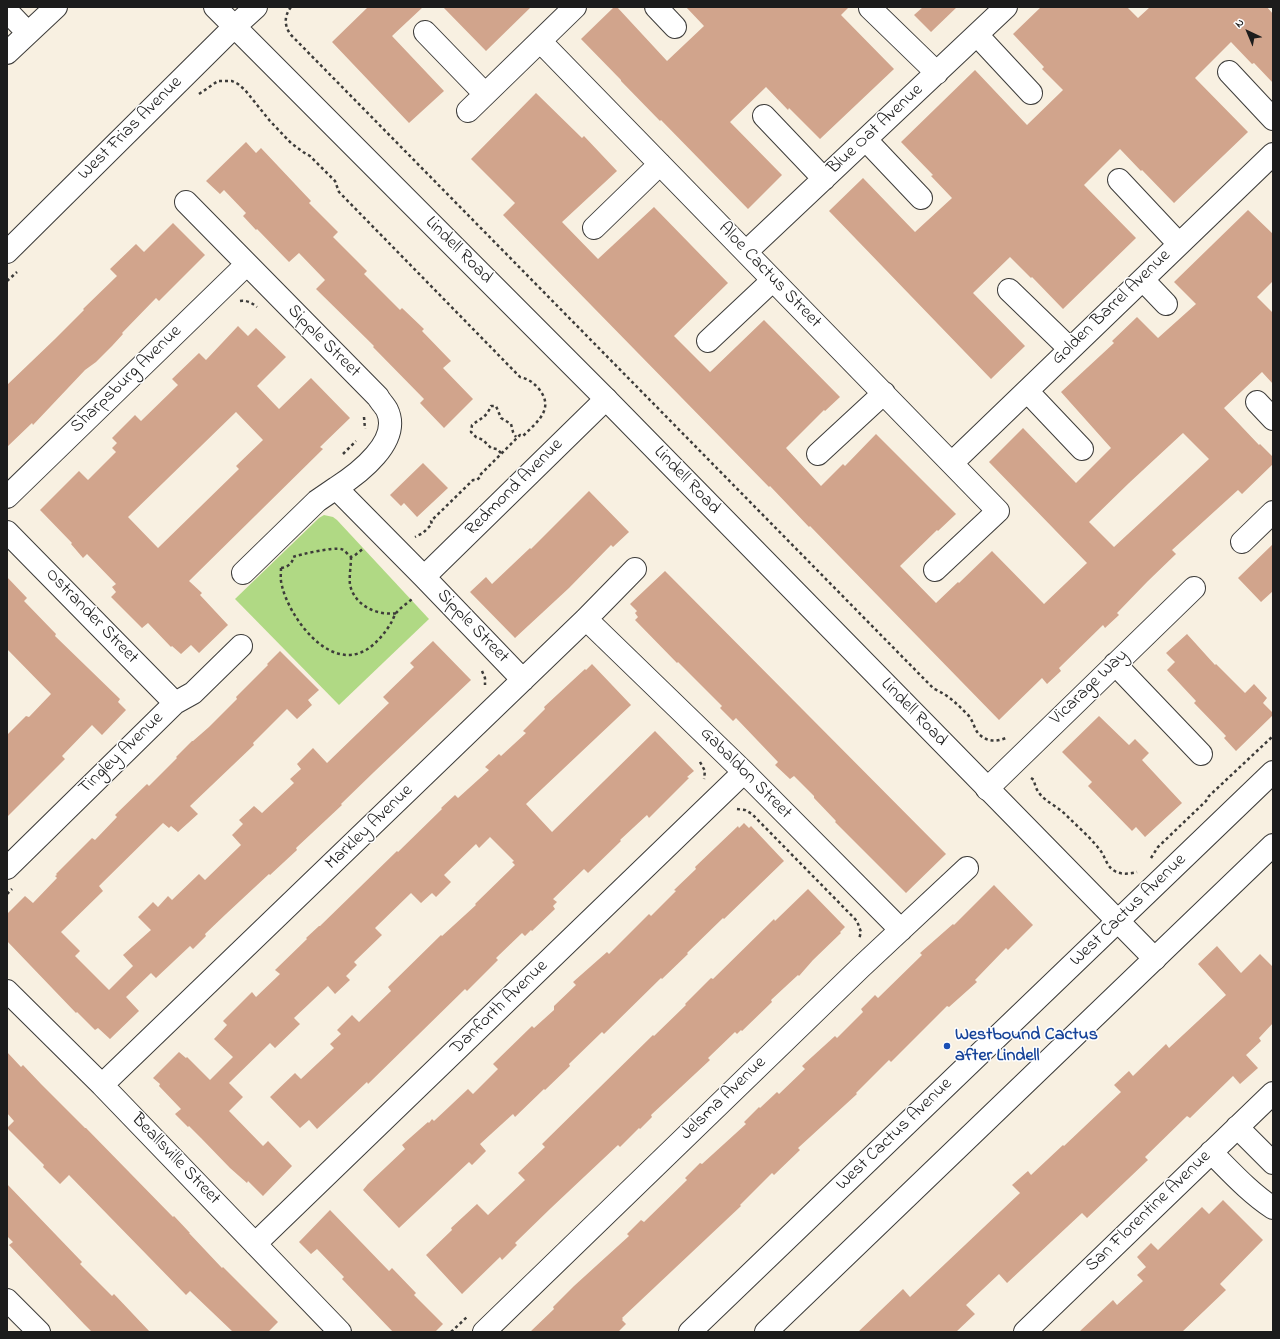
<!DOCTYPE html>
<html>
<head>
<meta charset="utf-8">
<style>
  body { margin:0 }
  #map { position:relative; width:1280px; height:1339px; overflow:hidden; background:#f8f0e1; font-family:"Indie Flower",sans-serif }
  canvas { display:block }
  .frame { position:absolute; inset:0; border:8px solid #1c1c1c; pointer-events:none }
  .north { position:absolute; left:1228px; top:12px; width:40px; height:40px; -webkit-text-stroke:3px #fff; paint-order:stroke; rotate:316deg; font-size:11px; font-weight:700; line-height:16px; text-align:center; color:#1c1c1c }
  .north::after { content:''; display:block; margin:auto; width:14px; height:18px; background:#1c1c1c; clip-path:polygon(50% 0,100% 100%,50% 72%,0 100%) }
</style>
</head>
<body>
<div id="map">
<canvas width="1280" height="1339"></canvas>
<div class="frame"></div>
<div class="north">N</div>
</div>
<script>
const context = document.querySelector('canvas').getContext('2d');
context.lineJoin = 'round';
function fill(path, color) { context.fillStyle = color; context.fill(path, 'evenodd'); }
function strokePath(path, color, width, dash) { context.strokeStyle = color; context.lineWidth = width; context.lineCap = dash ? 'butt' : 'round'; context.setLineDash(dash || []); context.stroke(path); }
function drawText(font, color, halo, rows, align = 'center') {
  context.font = font + ' "Indie Flower",sans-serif'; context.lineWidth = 3; context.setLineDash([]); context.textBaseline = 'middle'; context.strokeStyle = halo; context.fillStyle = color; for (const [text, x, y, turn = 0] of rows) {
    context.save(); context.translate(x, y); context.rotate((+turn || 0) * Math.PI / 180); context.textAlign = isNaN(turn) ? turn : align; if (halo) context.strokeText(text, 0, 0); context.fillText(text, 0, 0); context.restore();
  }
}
const green = new Path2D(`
  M324,515L333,517L337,520L429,619L339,705L235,599L319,518Z`);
const building = new Path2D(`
  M368,7H423L392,36L444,91L409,123L332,42Z
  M443,7H531L486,51Z
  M614,7H617L667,61L704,26L686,7H849L841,15L894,69L820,139L789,108L788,110L766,87L730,122L782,175L748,209L661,120L660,121L621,81V80L581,39Z
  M923,7H957L931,32L914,15Z
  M1041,7H1127L1138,18L1150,7H1267L1273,14V83L1254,63L1252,64L1231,42L1195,78L1248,132L1174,203L1142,170L1141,171L1120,149L1084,185L1136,238L1063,309L1032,277L1031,278L1010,257L973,293L1025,346L991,379L829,211L863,178L915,232L952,198L931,176L933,175L901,142L975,70L1027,125L1063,90L1042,69L1044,67L1013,34Z
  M536,93L582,138L584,136L617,171L562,222L598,259L654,207L728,283L674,336L710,372L764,320L840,397L825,411L824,410L786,448L821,486L843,464L845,466L876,434L956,514L938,531L937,530L900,566L936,603L958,582L959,583L992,551L1044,604L1087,563L989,462L1023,428L1076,483L1111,448L1061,392L1114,343L1112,341L1137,317L1158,338L1196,304L1174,282L1248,210L1273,234V281L1257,297L1273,313V384L1262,372L1224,408L1259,445L1260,444L1273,457V464L1242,494L1238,490L1172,550L1176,554L1148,581L1117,613L1119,615L1105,628L1103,625L1059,668L1061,671L1047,684L1042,678L999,720L842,559L810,526L809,527L770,486L769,487L503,215L515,203L471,159ZM1183,433L1209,459L1114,547L1089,522L1129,483Z
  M246,142L256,153L261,148L311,201L309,203L338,232L333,237L367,271L364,274L400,310L402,308L424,329L422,331L451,361L443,368L473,399L444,428L420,403L424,399L373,347L374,346L316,289L325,280L299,253L289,262L257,229L256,230L243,216L246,213L224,190L220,194L206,181Z
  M173,223L205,255L159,301L156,298L122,333L123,334L112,346L96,362L85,370L33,425L32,423L7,447V385L55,339L84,310L83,309L117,276L110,269L136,244L144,252Z
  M238,326L248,336L256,328L286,357L257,386L279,409L311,378L350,418L320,447L323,449L189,581L202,593L200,595L228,625L199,653L191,645L181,654L172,646L171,647L148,623L142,628L111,597L116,592L112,587L116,584L87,554L83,558L71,544L72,543L40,510L79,471L88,480L116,452L112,448L117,443L112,438L135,415L141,421L178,385L172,379L199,353L206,360ZM236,412L263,440L236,466L239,469L158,548L128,517Z
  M423,463L448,488L417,517L404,503L401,506L390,495Z
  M589,491L629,532L613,547L611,545L569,588L515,638L470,592L486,577L492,584L530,548L531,549Z
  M1273,544V591L1261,602L1238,578Z
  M665,571L946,854L906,893L835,822L836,821L814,798V796L794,776L790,779L775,765L778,762L736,718L733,721L720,708L722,706L678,662L677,663L635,620L638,617L635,613L637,611L630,604Z
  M7,577L27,598L24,601L56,634L55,636L120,699L118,702L126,710L102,735L92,725L62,756L65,759L7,817V735L26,716L29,717L51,694L7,649Z
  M1187,634L1215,665L1216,664L1245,693L1254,684L1267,698L1263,703L1273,713V715L1236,751L1224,738L1226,736L1194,703L1196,701L1167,670L1175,662L1166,653Z
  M433,641L471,680L374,772L341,804L342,805L296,848L297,850L270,875L269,874L226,914L205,934L206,936L193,949L190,946L156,978L151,973L126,997L139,1011L110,1039L98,1028L95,1030L77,1012L76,1013L7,941V914L25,896L33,903L57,878L55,876L57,875L56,874L92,838L95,840L117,817L115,815L147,784L149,786L177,758L176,757L192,741H193L209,727L237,699L236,697L268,665L267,664L280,651L319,690L308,700L312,705L297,719L287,709L253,743L254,745L190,806L198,814L178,832L171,826L169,828L163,823L99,886L103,891L61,932L80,951L75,956L109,990L133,966L123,955L151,930L138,917L153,902L158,907L168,896L172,900L199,874L205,880L241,845L232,835L243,824L239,820L254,806L262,813L294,783L290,779L301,769L297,764L313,748L327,763L389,703L383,697L414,667L410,663Z
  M592,664L631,705L526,804L552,832L655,731L694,771L687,777L689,778L649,818L647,815L620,840L621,841L588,873L584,869L553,899L557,902L553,906L555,909L532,931L531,930L525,936L522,933L496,958L498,960L467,991L465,989L368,1084L367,1082L317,1129L309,1120L300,1128L270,1097L295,1073L301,1079L334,1048L330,1044L341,1034L337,1030L352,1015L359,1022L391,991L388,987L441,935L442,936L476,905L475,904L515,865L512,862L514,861L490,837L479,848L476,844L444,875L451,882L436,897L432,893L421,903L411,893L375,928L382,935L354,962L357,965L346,976L350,980L335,994L328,986L294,1018L300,1024L275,1048L270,1043L229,1083L243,1097L229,1111L263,1146L268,1141L292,1166L263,1196L248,1181L247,1183L230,1168L201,1138L189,1126L188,1127L175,1114L181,1109L159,1086L160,1084L153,1078L179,1052L186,1058L187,1057L210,1080L233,1057L214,1039L227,1025L223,1021L252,992L256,997L280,974L275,970L307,939L306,938L319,926H320L397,851L398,852L442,809L441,808L455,795L458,798L489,770L485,767L499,754L501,756L526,733L523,731L545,709L544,707L585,669L586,670Z
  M1099,716L1129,745L1135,739L1149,753L1142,760L1182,803L1145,837L1136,827L1132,831L1088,786L1092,782L1062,752Z
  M744,823L749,828L751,826L784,861L724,919L723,918L687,953L688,954L662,979L661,978L604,1034L602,1032L569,1064L570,1066L545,1090L544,1089L515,1117L513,1114L480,1144L486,1151L472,1165L469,1162L399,1228L363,1190L368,1184L405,1149L402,1145L428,1122L429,1123L432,1119L434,1121L468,1089L473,1094L498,1069L493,1064L532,1026L534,1028L554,1010V1006L576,985L573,982L607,952L609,954L649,914L651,916L676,891L674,890L696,869L695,867L738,826L739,828Z
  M994,885L1033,925L1008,950L1006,948L975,980L977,982L949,1007L947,1006L891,1062L889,1060L856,1093L857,1094L798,1148L800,1150L774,1175L772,1173L740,1205L741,1206L622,1318L623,1319L622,1320L626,1324L618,1332H530L554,1309L553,1307L574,1286L629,1236L627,1234L641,1220L644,1222L687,1180L685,1178L700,1163L702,1164L746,1124L744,1122L759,1107L760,1108L777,1092L779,1094L805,1069L802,1066L835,1036L837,1038L863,1012L861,1009L875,995L878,998L922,955L920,953L953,924L954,925Z
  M808,889L845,927L840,932L841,933L813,960L799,976L798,975L771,1000L772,1002L742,1031L741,1030L737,1034L735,1032L708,1058L710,1060L651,1115L652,1117L640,1129L639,1128L620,1147L618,1145L551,1208L515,1243L517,1245L502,1260L500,1257L462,1294L426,1255L452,1230L451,1228L477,1204L488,1215L525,1180L518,1173L545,1147L542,1144L653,1035L654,1036L686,1005L685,1004L711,978L713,979L774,919L775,921Z
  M1217,946L1241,973L1260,954L1273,967V1023L1259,1038L1261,1041L1246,1055L1258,1068L1240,1084L1233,1076L1190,1118L1187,1116L1145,1157L1148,1160L1087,1218L1082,1213L1007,1283L999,1274L966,1305L975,1314L956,1332H858L903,1289L910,1297L1020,1193L1012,1185L1028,1171L1031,1175L1063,1145L1064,1146L1121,1092L1114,1085L1129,1071L1133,1076L1166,1044L1169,1048L1226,995L1198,964Z
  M7,1052L21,1067L23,1065L41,1084L85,1128H86L173,1217L174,1216L190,1233H189L222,1268L223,1267L278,1322L268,1332H233L190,1291L186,1295L69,1175L60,1184L43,1167L44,1165L7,1128L14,1121L7,1113Z
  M7,1184L82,1262L80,1264L112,1296L114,1294L150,1332H92L84,1324L9,1245L13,1242L7,1236Z
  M1223,1200L1263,1240L1220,1284L1226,1290L1182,1332H1079L1113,1300L1117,1305L1143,1281L1137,1275L1146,1267L1137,1257L1151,1243L1158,1250L1202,1207L1209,1214Z
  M330,1210L389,1271L392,1268L416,1293L414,1295L443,1324L435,1332H393L342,1279L344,1277L317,1249L311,1254L299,1242Z`);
const path = new Path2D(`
  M291,7C284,16 284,26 291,35L934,689C949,695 958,705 969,716C973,721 974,728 978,733C986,742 996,742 1006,738
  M199,94L218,81H232L238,84L245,90L270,121L291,143L303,152L310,156L335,181L339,192L520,377C528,379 533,382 539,389C555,409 537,422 523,436L520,435L480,475V477L477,480H473L431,521L432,524L423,533L415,537
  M7,281L17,272
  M240,301C247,300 252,303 257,307
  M364,417L365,429
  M501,453L497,449L491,448L483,440L476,437L471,432L472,425C481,418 486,418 491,406H496L501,418L511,424L513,432L516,437
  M343,454L356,441
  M351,557C351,566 349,576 350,585C355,606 377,616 397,613
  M281,568C288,567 293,563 293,557C301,554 334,547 341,549C345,550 348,555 351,557L354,556L364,548
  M281,568C281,574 280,579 282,586C289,616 328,672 366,650C376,644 385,633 391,623C393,620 394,615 397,612C401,607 408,603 413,598
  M482,671L485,678V685
  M700,762L705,771L704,779
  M1031,778L1034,780C1037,800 1053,802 1066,815C1077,826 1090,837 1100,850C1105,856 1106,865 1113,870C1120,875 1129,874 1137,872
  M737,809L745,810L752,814L857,921L861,932L859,939
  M1151,858L1158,847L1206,801L1209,796L1273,736
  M7,894L12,889
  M451,1332L467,1317`);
const street = new Path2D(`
  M656,7L675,27
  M870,8L937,73
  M7,11L28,33
  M425,32L485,94
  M977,35L1031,93
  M540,41L998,511L935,570
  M7,53L56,7
  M1229,72L1273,119
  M468,111L575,7
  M764,116L824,179
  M866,140L921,198
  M1119,180L1179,244
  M186,202L378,397C380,401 385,406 387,410C402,441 358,474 336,488L424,577L523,680
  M594,228L660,164
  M746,252L1006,7
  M1143,280L1166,304
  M1009,290L1070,349
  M708,341L773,280
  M1027,391L1082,449
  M1257,402L1273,419
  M818,454L884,393
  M952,463L1273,154
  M7,497L247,264
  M7,532L175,703
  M1242,542L1273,512
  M243,573L317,501L336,488
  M424,577L606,399
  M586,619L744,772L901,930
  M1115,664L1201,754
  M987,789L1194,588
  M7,868L175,703L193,693L241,646
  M7,991L102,1085L340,1332
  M102,1085L586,619L635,569
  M1237,1127L1273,1163
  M1211,1152C1231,1172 1250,1193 1273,1208
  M255,1244L744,772
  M7,1300L39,1332
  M484,1332L861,967L967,868
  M1025,1332L1273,1093`);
const secondary = new Path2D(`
  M215,7L606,399L1155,959
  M7,252L234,27L256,7`);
const primary = new Path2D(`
  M690,1332L1273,772
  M766,1332L1273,845`);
const markers = [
  [947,1046,4,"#1a4fb4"]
];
const streetNames = [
  ["West Frias Avenue",131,129,-45],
  ["Blue Oat Avenue",876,130,-43],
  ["Lindell Road",458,251,45],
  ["Aloe Cactus Street",769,276,46],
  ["Golden Barrel Avenue",1112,308,-44],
  ["Sipple Street",323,342,45],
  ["Sharpsburg Avenue",127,380,-44],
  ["Lindell Road",686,481,46],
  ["Redmond Avenue",515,488,-45],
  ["Ostrander Street",91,617,46],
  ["Sipple Street",472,627,46],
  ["Vicarage Way",1090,688,-44],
  ["Lindell Road",913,713,46],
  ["Tingley Avenue",122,754,-44],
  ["Gabaldon Street",745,774,45],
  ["Markley Avenue",370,828,-44],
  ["West Cactus Avenue",1129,911,-44],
  ["Danforth Avenue",500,1008,-44],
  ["Jelsma Avenue",724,1099,-44],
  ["West Cactus Avenue",895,1135,-44],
  ["Beallsville Street",175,1160,46],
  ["San Florentine Avenue",1149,1212,-44]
];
const transitNames = [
  ["Westbound Cactus",955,1036],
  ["after Lindell",955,1057]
];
fill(green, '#b0d984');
fill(building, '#d1a48c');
strokePath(street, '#3d3c3a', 24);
strokePath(secondary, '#3d3c3a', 24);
strokePath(primary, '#3d3c3a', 24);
strokePath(path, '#3d3c3a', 2.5, [3, 3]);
strokePath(street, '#fff', 22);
strokePath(secondary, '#fff', 22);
strokePath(primary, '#fff', 22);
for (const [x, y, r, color] of markers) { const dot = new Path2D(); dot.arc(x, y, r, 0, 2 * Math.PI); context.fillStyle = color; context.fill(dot); strokePath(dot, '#fff', 1.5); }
drawText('18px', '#1c1c1c', '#fff', streetNames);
drawText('bold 18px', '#164399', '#fff', transitNames, 'left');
</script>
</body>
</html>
